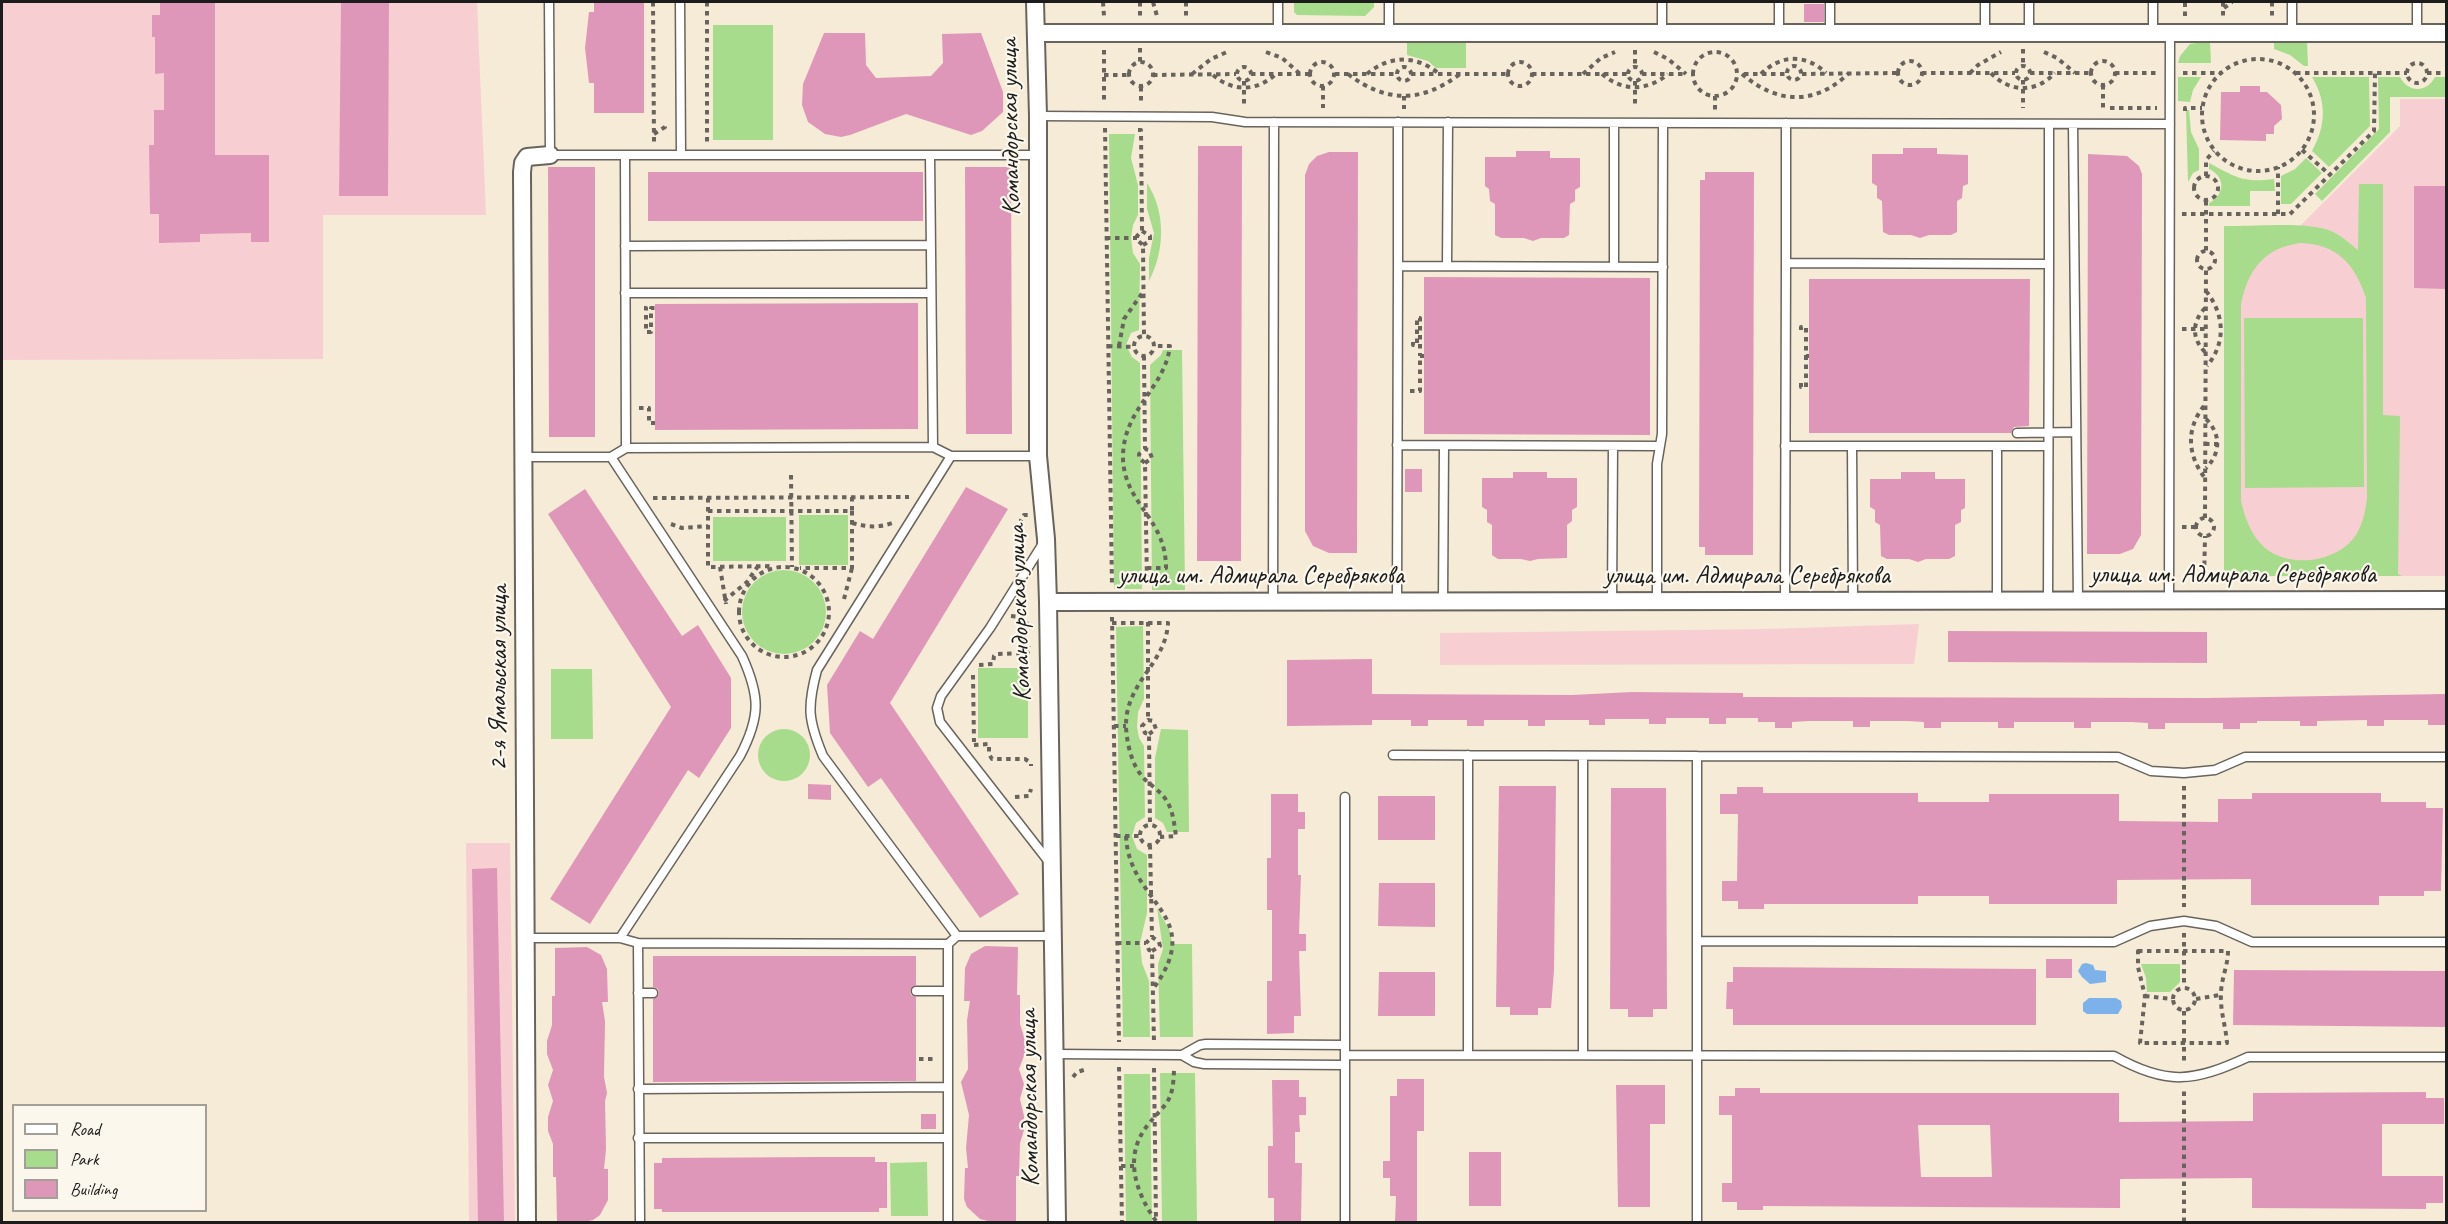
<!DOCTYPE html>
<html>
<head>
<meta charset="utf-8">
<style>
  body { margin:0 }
  #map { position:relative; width:2448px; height:1224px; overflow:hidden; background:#f6ebd7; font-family:Caveat,sans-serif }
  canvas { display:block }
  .frame { position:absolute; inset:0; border:3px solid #1c1c1c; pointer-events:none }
  .legend { position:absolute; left:12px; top:1104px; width:195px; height:108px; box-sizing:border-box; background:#fbf7ec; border:2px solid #a29f99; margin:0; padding:8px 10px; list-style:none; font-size:18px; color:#1c1c1c }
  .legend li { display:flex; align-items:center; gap:12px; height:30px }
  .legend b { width:30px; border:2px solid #a29f99 }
</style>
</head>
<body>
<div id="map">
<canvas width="2448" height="1224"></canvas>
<div class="frame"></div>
<ul class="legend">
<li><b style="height:8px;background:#fff"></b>Road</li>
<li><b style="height:16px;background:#a7dc8c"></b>Park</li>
<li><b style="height:16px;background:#df97b9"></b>Building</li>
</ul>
</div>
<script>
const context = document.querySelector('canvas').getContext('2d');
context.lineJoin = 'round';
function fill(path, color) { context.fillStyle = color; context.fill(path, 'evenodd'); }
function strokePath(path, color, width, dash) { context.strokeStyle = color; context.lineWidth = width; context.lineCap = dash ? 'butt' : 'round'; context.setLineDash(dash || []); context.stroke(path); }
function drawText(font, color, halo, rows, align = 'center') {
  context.font = font + ' Caveat,sans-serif'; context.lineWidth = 4.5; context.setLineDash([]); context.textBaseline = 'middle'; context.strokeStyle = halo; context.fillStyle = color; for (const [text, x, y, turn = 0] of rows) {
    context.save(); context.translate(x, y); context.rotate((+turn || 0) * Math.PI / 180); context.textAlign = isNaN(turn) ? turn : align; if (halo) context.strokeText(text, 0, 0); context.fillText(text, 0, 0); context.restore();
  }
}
const built = new Path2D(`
  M2,2H477L486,215H323V359L2,360Z
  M2400,99H2446V576H2224V226L2299,227L2400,126Z
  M1919,624L1914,664L1440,665V633L1766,629Z
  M466,843H510L515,1222H469Z`);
const green = new Path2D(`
  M1294,3H1374V7L1365,16L1297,15L1294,12Z
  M713,25H773V140H713Z
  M1407,40H1466V68H1436L1428,61L1407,55Z
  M2210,41L2211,63H2178L2180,56L2190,44Z
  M2274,42H2307L2308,66H2304L2290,55L2274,49Z
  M2178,77H2201L2193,90L2190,102L2178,101Z
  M2312,77H2369L2370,126L2329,167L2312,151C2326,126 2327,102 2312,77Z
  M2378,77H2400C2408,93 2427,93 2435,77H2446V97H2390V132L2322,201L2315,194L2379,129Z
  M2186,110H2189L2191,132L2199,149V170L2193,173L2188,182Z
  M1109,134H1135L1131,158L1138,185V215L1133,225L1131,238L1133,253L1140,264L1139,330L1131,333L1126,345L1132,357L1140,363L1142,589H1114Z
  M2306,158L2322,173L2291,204H2281V176L2295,169Z
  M2209,163C2236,177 2242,183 2274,179L2275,191H2250V206H2209V203C2225,195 2226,177 2209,169Z
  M1147,183C1166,212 1165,251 1149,281V258L1154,233L1147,209Z
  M2359,184H2383V415L2400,416L2398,574L2402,576H2224V226C2254,227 2305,221 2331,231C2342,236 2349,243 2358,250ZM2300,243C2337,244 2355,264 2366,298L2367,499C2365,512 2363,523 2356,535C2337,563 2289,569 2264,547C2251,535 2245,518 2241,501V304C2248,270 2264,248 2300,243Z
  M2244,318H2363L2364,487L2245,488Z
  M1163,350H1182L1185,590H1152L1150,365L1161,355Z
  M799,515H848V565H799Z
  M713,517H786V561H713Z
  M742 612a42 42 0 1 1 84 0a42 42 0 1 1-84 0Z
  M1143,626L1144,699L1138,712L1137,727L1139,738L1144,746L1145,817L1136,823L1132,836L1137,849L1147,855V913L1140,943L1142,963L1149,981L1150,1037H1123L1116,627Z
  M978,668H1028V738H978Z
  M551,669H592L593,739H551Z
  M758 755a26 26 0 1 1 52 0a26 26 0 1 1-52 0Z
  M1161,729L1188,730L1189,832H1167L1163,823L1155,818V758Z
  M1157,908L1170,931L1172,944H1192L1193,1037H1160L1158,964L1163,949Z
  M2141,964H2180V982L2170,992H2147L2146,978Z
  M1160,1073H1195L1197,1222H1162Z
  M1124,1074H1150L1152,1222H1126Z
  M927,1162L928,1216H891L890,1163Z`);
const water = new Path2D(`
  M2086,963L2093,965L2095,970L2106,971V982L2090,984L2082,977L2078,971L2082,964Z
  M2089,998H2116L2121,1001L2122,1007L2118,1014H2087L2083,1011V1003Z`);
const building = new Path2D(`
  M160,2H215V155H269V242H251V233L200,234V242L159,243V214H150L149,145H154V110H164V73L155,74V37H152V15H160Z
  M341,2H389L388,196H339Z
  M594,2H644V113H594V83H589L585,48L589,12H594Z
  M1804,4H1824V22H1804Z
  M824,33H865L866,65L876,78L931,76L943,63L942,34L981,33L1003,92V112L982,131L971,135L906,114L850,135L841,137L825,134L808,122L802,105L803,84Z
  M2240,86H2260V92H2267L2281,105L2282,119L2274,126V134H2266V141L2220,140L2221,92H2240Z
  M1198,146H1242L1241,561H1197Z
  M1903,148H1937V154L1968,155V184L1963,186L1962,198L1957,201V232L1951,235H1929L1920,238L1911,235H1889L1883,232L1882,201L1877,198V186L1872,183V154H1903Z
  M1516,151H1550V158H1580V187L1575,190V201L1570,204L1569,235L1564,238H1541L1533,241L1524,238H1501L1495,235V204L1490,201L1489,189L1485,186V157H1516Z
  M1358,152L1357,553H1329L1313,546L1305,531V175L1309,164L1317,156L1329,152Z
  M2088,154L2127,156L2139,166L2142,174L2141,535L2133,549L2120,554H2087Z
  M548,167H595V437H549Z
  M965,167H1011L1012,434H966Z
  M648,172H923V221H648Z
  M1705,172H1754L1753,555H1705V547H1699L1700,180H1705Z
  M2414,186H2446V289L2414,288Z
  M1424,277L1650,278V435L1424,434Z
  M1809,279H2030L2029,426L2014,427L2011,433H1809Z
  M918,303V429L655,430V304Z
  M1405,469H1422V492H1405Z
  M1513,472H1547V478H1577V507L1572,510V521L1567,525V558L1538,559L1530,561L1521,559H1498L1492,555V525L1487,522V510L1482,507V478H1513Z
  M1901,472H1935V479H1965V508L1961,510V522L1955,525V556L1949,559H1926L1918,562L1909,559H1887L1881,556L1880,525L1875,522V510L1870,507V479H1901Z
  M966,487L1008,509L890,703L1019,894L980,918L881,778L868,787L830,733L827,685L860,631L873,639Z
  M585,489L682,636L698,625L731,678V728L699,778L688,770L590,924L550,899L671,707L548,514Z
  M1948,631L2207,632V663L1948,662Z
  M1372,659V694L1572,695L1632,692L1743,693V697L2206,698L2446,694V720L2445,725H2428V720H2384V726H2367V720L2317,721V726H2300V721H2257V723H2240V729H2223V723H2165V729H2148V723L2131,722H2091V728H2074V722H2014V728H1998V722H1941V728H1924V722L1907,721H1870V727H1853V721H1809L1792,722V728H1775V722H1758V718H1726V724H1709V718H1666V724H1649V719H1605V725H1589V720H1545V726H1528V720H1484V726H1467V720H1428V726H1411V720H1372V725L1287,726V660Z
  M808,784L831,785V800L808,799Z
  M1499,786H1556L1554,970L1551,1008H1538V1015H1510V1007H1496Z
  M1737,787H1763V793H1918V802H1989V794H2119V821L2218,822V799H2252V793H2381V802H2426V808H2443L2441,891H2424V896H2379V905H2251V879L2117,880V904H1989V896H1918V904H1764V909H1738V901H1722V881H1737L1738,814H1720V794H1737Z
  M1611,788H1666L1667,1009H1653V1017H1628V1009H1610Z
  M1271,794H1298V812H1305V829H1298V875H1301L1299,934H1306V951H1299L1301,1016H1294V1033L1267,1034V981H1272V910H1267V858H1271Z
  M1378,796H1435V840H1378Z
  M497,868L504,1222H478L472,869Z
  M1379,883H1435V927L1378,926Z
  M985,946L1018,947L1017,995H1020V1024L1025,1040V1053L1019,1069L1024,1084L1020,1099L1024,1116V1130L1020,1143L1019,1176H1016V1221H988L980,1219L967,1207L964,1199L965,1168H968L966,1148L969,1115L961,1082L968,1069L967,1020L970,1001H964L965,968L971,954Z
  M587,947L601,955L607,969L608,1002H602L605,1021L604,1077L607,1093L605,1101L606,1149L604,1169H608V1200L600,1215L593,1220L584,1222H557L556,1177H553V1144L548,1131V1117L553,1101L548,1085L553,1070L547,1054V1041L552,1025V996H555V948Z
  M653,956H916V985L910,990L911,995L916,997V1081L653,1082V999L659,994L658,989L653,987Z
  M2046,959H2072V978H2046Z
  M1733,967L2036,969V1025H1733V1009H1726L1727,982H1733Z
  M2234,970L2446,971V1027L2233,1025Z
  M1379,972H1435V1016H1378Z
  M1397,1079H1424V1131H1417V1222H1395L1396,1196H1390V1178H1383V1161H1390V1096H1397Z
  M1272,1080H1299V1097H1306V1115H1299L1300,1132H1295V1163H1302L1301,1222H1274V1198H1268V1146H1273Z
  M1616,1085H1665V1124H1650V1207H1618Z
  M1735,1088H1760V1093H2119V1122L2253,1121V1093L2426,1092V1098H2444V1124H2382V1176H2443V1203H2426V1209L2252,1208V1178L2120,1179V1208L1763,1206V1210H1737V1202H1722V1183H1732V1115H1719V1096H1735ZM1918,1125H1990L1992,1177H1921Z
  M921,1114H936V1129H921Z
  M1469,1152H1501V1206H1469Z
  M821,1157H875V1162H887V1208H879V1212H662V1209H654V1163H662V1158Z`);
const path = new Path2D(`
  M653,2L654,142
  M707,2V142
  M1103,2L1104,16
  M1140,2V17
  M1153,2L1157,16
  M1186,2V16
  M2223,2V16
  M2272,2V16
  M2224,8L2232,2
  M2185,16V2
  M1140,48V62
  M2023,49V66
  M1104,50V103
  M1635,50V67
  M1693 74a22 22 0 1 1 44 0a22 22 0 1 1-44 0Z
  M1266,52L1282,58L1300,74
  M1654,52L1668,59L1686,74
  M2044,52L2057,58L2075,73
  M2202 115a56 56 0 1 1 112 0a56 56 0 1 1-112 0Z
  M2091 73a12 12 0 1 1 24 0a12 12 0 1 1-24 0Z
  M1898 73a12 12 0 1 1 24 0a12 12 0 1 1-24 0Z
  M1129 74a12 12 0 1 1 24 0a12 12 0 1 1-24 0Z
  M1508 74a12 12 0 1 1 24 0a12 12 0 1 1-24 0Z
  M1310 74a12 12 0 1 1 24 0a12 12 0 1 1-24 0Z
  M2407 73a10 10 0 1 1 20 0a10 10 0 1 1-20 0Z
  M1787 73a7 7 0 1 1 14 0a7 7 0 1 1-14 0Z
  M2016 73a7 7 0 1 1 14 0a7 7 0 1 1-14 0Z
  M1237 74a7 7 0 1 1 14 0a7 7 0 1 1-14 0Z
  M1397 74a7 7 0 1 1 14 0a7 7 0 1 1-14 0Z
  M1628 74a7 7 0 1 1 14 0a7 7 0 1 1-14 0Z
  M1922,73H2015
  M1970,73L1978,65L2001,52
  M1991,73C2010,93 2036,93 2055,73
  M2030,73H2091
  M2115,73H2157
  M2183,73H2220
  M2296,73H2407
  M2427,73H2446
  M1192,74L1211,59L1227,52
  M1251,74H1310
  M1335,74H1396
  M1348,74C1386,103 1422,103 1460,74
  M1367,74C1389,55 1416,55 1438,73
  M1411,74H1507
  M1532,74H1628
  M1583,74L1601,58L1615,52
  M1602,74C1623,92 1648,91 1668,74
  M1642,74H1686
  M1742,74C1777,104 1815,106 1849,73
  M1744,74H1787
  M1761,74C1781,54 1806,54 1826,73
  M1802,74L1897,73
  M1104,75H1128
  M1153,75L1236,74
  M1213,75C1233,92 1256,92 1276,74
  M2023,80V108
  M1244,81V108
  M1635,81V108
  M2103,85V108
  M1323,86V108
  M1141,87V105
  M1404,96V109
  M1715,96V110
  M2110,108H2157
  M2185,111V108H2202
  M1105,128L1112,586
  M1138,130H1141L1142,231
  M654,134L665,127V123
  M2302,150L2330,175
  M2194 188a12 12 0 1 1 24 0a12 12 0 1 1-24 0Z
  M2206,176V160L2214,151
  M2206,201V251
  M2182,214H2290L2374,131L2375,73
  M2278,214V167
  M1106,238H1137
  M1143,245L1150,241V236L1142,231L1137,236V240L1143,245L1144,336
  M2197 260a9 9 0 1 1 18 0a9 9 0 1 1-18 0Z
  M2206,291C2225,315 2226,343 2207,366
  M644,308H646V332H651V308H655
  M2182,329H2206
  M1801,330V327H1806V356H1809
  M1134 346a10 10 0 1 1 20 0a10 10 0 1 1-20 0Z
  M1413,342V345H1417V318H1420V356
  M1108,346L1134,347
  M1119,346L1124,319L1143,292
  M2205,352C2191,338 2192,321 2206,307
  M1144,356L1145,449
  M1801,383V387H1806V356
  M1410,391H1420V356H1424
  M2204,406C2186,428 2187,455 2205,478
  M639,408H649V423H655
  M2206,419C2221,434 2221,453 2206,468
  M2205,444H2218
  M1145,463L1152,458L1149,450L1145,449L1139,454V458L1145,463L1147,584
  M791,475L792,567
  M852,497V511
  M653,498L909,497
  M708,498V567L774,566
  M708,511H852V568H800
  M2205,518L2206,270
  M2196 527a9 9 0 1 1 18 0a9 9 0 1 1-18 0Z
  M852,523C867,527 878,528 892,523
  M671,524L682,528L708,526
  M2182,527H2196
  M1022,551L1021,520L1024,515H1028
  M739 612a45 45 0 1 1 90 0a45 45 0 1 1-90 0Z
  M720,567L726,604
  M1147,568H1166C1166,518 1125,505 1123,459C1122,409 1165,389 1170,346H1154
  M2204,583L2205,536
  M844,599L852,568
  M724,601L747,582L758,566
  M1011,616L1022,617L1028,625L1029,630
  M1112,617L1119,1042
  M1148,622V720
  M1112,623H1168C1166,664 1125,682 1126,727C1127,743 1131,762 1141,775C1147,783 1158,789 1164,797C1173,808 1174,823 1176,836L1160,837
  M979,665L993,664L994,656L996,654L1026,653L1029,651V646
  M973,675L974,742
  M1114,726H1126
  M1149,734L1156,729L1153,721L1148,720L1142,726L1145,733L1149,734L1150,825
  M974,745L989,744V754L992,759H1025L1031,763V766
  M2184,786V907
  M1015,797L1029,796L1031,789
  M1140 835a10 10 0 1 1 20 0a10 10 0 1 1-20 0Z
  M1116,836H1140
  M1126,836C1129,905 1208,914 1153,989
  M1150,845L1152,937
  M2184,933V987
  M1117,943H1146
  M1152,951L1160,946L1159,942L1152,937L1146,943L1149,950L1152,951L1154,1042
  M2138,951H2228C2228,966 2221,979 2221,994C2220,1011 2226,1027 2227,1043H2140L2145,996L2138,967Z
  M2173 999a11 11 0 1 1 22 0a11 11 0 1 1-22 0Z
  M2145,996L2172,999
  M2196,999L2220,995
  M2184,1011V1064
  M919,1059H936
  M1119,1067L1122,1222
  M1154,1068L1156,1219
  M1073,1077L1077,1072L1087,1069
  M1121,1166H1134
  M1156,1221C1136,1193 1123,1157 1147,1126C1166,1102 1173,1104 1174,1070H1172
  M2184,1222V1089`);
const lane = new Path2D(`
  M549,2L550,155H1038
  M680,2L681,155
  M1278,2V33
  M1389,2V33
  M1662,2V33
  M1779,2V33
  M1830,2V33
  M1985,2V33
  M2029,2V33
  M2153,2V33
  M2292,2V33
  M2417,2V33
  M1038,116L1212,117L1245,122L2170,124
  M2073,124L2078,601
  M625,155L626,448
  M930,155L933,447
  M625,246L931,245
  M1786,263V123
  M2049,264V124
  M1398,266V122
  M1447,266L1448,122
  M1614,267V123
  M625,293H931
  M2017,433L2076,432
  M1397,445L1660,446
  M1785,446H2048
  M1852,446L1853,601
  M951,456L817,670C807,707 808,720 823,756L957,936
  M523,457H611L626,448L933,447L951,456H1038
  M611,457L742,656C760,696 761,716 740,756L620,938
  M1044,542L990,628L941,696L937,708L940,722L1049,862
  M1443,601L1444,446
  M1612,601L1613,446
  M1657,601V464L1662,434L1663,123
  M1785,601L1786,263L2049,264L2048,601
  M1997,601V446
  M2169,601L2170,33
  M1273,602L1274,122
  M1397,602L1398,266L1663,267
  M1393,755L1697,756
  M526,938H620L638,943L948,944L957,936H1053
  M1697,941L2114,942L2150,926L2184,921L2216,926L2252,942H2446
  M638,943L640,1222
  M948,944V1222
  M916,991H948
  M638,993H653
  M1056,1054L1182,1055L1200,1045L1206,1044L1345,1045
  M1182,1055L1194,1062L1204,1064L1345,1065
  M1345,1055L2114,1056C2167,1086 2194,1082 2248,1057H2446
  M1468,1055V755
  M1583,1055V756
  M638,1089L948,1087
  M638,1138H948
  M1345,1222V797
  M1697,1222V756L2118,757L2151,771L2184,773L2215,770L2245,757H2446`);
const street = new Path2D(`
  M1035,2L1038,116V456L1046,539L1048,602L1057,1222
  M1036,33H2446
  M1048,602L2446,600
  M527,1222L522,172L523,163L527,157L550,155`);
const streetNames = [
  ["Командорская улица",1011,127,-91],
  ["улица им. Адмирала Серебрякова",2233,575],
  ["улица им. Адмирала Серебрякова",1261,576],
  ["улица им. Адмирала Серебрякова",1747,576],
  ["Командорская улица",1020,613,-92],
  ["2-я Ямальская улица",499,678,-90],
  ["Командорская улица",1030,1098,-91]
];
fill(built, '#f7cfd2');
fill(green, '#a7dc8c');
fill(water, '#7cb1ea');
fill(building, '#df97b9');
strokePath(lane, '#68645d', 11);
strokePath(street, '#68645d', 20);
strokePath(path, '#68645d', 4, [4.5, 4.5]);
strokePath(lane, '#fff', 8);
strokePath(street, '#fff', 16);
drawText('26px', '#1c1c1c', '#fbf7ec', streetNames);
</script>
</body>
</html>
